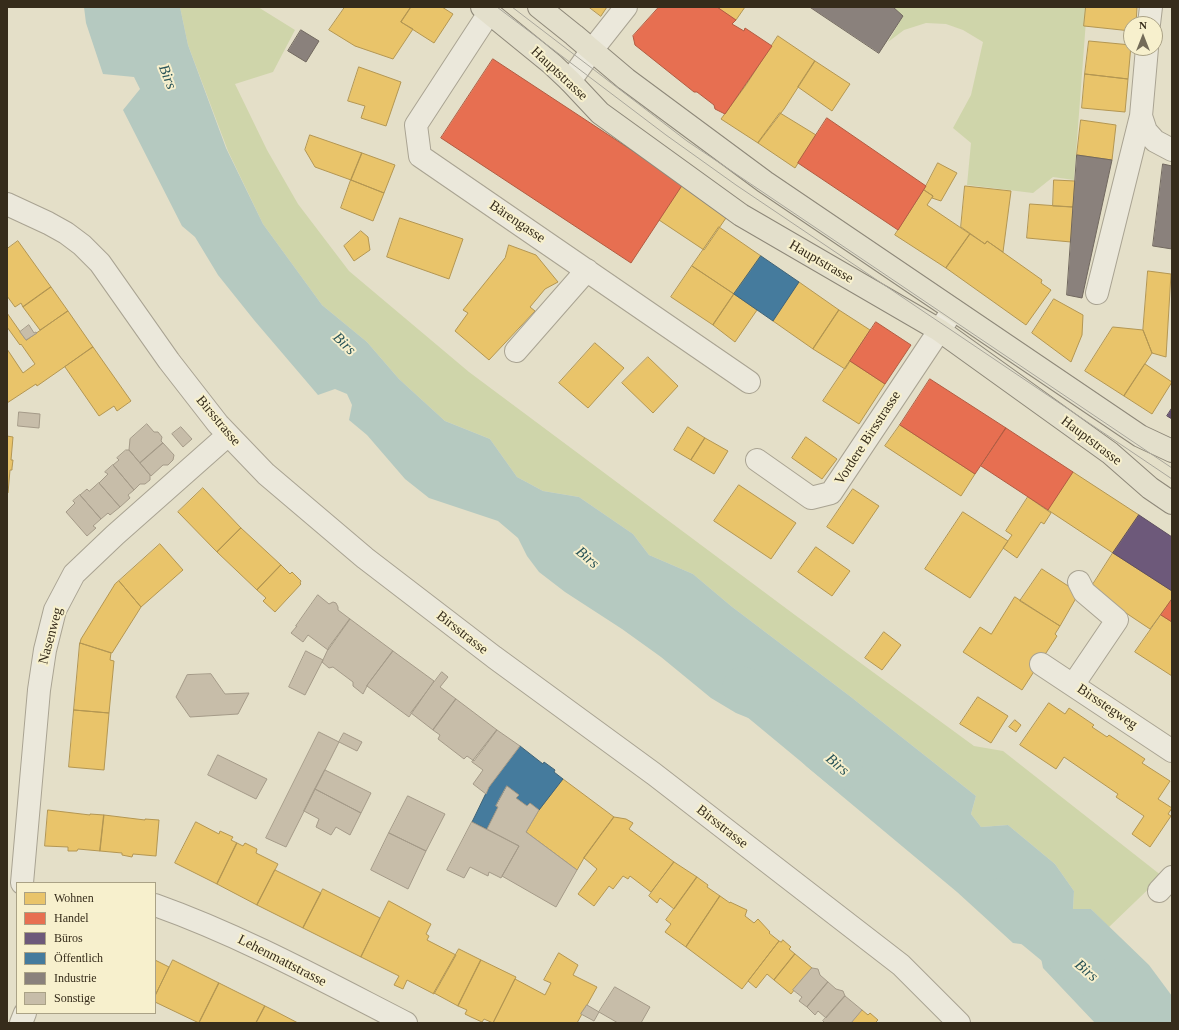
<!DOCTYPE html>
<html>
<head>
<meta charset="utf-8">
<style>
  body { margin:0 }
  #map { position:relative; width:1179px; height:1030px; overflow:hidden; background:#e4dfc8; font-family:"Times New Roman",serif }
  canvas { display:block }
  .frame { position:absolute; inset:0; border:8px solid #362c1b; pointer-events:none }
  .legend { position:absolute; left:16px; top:882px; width:140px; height:132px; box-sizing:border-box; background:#f7f0cd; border:1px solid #aaa286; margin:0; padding:5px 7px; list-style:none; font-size:12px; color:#362c1b }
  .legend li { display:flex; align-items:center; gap:8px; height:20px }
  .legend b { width:20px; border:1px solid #aaa286 }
  .north { position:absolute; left:1123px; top:16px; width:40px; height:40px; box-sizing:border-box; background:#f7f0cd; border:1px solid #aaa286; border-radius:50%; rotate:0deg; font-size:11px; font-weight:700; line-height:16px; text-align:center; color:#362c1b }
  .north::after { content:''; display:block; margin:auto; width:14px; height:18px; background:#736b58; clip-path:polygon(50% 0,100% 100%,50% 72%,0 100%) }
</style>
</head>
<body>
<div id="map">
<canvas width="1179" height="1030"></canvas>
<div class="frame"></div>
<ul class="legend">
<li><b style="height:11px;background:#e9c46a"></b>Wohnen</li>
<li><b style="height:11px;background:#e76f51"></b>Handel</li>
<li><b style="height:11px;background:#6d597a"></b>Büros</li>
<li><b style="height:11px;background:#457b9d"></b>Öffentlich</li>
<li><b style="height:11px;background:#8a817c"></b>Industrie</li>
<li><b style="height:11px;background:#c7bda9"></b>Sonstige</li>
</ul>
<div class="north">N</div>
</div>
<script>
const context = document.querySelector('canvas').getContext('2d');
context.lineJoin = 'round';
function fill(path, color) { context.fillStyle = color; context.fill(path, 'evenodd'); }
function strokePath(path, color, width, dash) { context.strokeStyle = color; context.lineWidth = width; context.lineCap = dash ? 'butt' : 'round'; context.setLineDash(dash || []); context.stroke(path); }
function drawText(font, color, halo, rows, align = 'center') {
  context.font = font + ' "Times New Roman",serif'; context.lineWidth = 4; context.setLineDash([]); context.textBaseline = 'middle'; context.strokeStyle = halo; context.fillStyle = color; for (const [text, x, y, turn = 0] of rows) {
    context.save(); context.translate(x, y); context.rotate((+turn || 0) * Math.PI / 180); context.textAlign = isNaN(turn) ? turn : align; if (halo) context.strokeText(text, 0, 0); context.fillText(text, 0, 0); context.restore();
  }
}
const green = new Path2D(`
  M180,7H258L295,30L273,72L235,84L267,150L298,204L349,271L469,372L795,615L974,746L1003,751L1162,876L1109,927L1091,909H1073L1074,891L1055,864L1008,825L981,827L971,814L976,796L851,697L731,606L693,574L649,555L633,534L579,497L543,491L517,477L490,439L445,421L399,379L367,342L322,305L263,224L228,151L188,45Z
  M893,7H1087L1074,180L1053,177L1033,193L967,185L971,143L953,128L971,95L983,42L963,30L946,24L926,23L904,30L888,42L903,16Z`);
const water = new Path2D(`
  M84,7H180L188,45L226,148L263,224L322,305L367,342L399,379L445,421L490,439L517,477L543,491L579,497L633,534L649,555L693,574L731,606L851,697L976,796L971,814L981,827L1008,825L1055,864L1074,891L1073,909H1091L1149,965L1172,996V1023H1095L1043,968L1041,958L1048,951L1059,934L1049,928L1028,945L1013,943L957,892L806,766L788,746L808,723L801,711L778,730L736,713L711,698L661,657L622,629L565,592L539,572L527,556L518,538L498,521L429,498L405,479L367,435L349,420L352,405L347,394L335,389L318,395L254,320L218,275L195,237L182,226L123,110L140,89L134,77L103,74L86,23Z`);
const homes = new Path2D(`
  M345,7H411L401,22L413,29L393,59L355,46L329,30Z
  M411,7H442L453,14L434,43L401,22Z
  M589,7H607L601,16Z
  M717,7H745L736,20Z
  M1086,7H1137L1136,24H1131V31L1084,26Z
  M778,36L815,61L784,109L758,143L721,119L746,85Z
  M1089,41L1131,45L1128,79L1085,74Z
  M815,61L850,84L832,111L798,87Z
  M359,67L401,82L386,126L361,118L365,106L348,101Z
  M1085,74L1128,79L1125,112L1082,108Z
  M780,113L816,135L795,168L758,143Z
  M1081,120L1116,125L1112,160L1077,155Z
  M310,135L362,153L351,180L315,167L305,150Z
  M362,153L395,165L384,193L351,180Z
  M938,163L957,173L941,201L932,198L933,196L924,190Z
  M351,180L384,193L373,221L341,208Z
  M1054,180L1075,181L1073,207L1053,206Z
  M683,184L728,215L704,250L659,220Z
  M965,186L1011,191L1003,252L987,241L985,244L961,227Z
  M924,190L933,196L927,205L970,234L946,268L895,235Z
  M1030,204L1073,207L1071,242L1027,238Z
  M400,218L463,239L449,279L387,257Z
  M719,227L761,256L734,294L692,266Z
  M361,231L368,237L370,250L354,261L344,246Z
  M970,234L985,244L987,241L1042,280L1041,283L1051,290L1026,325L946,268Z
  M18,241L51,287L23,307L21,303L15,307L7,296V249Z
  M509,245L536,255L558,282L545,289L530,307L535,311L489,360L455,331L468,313L463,310L505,258Z
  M692,266L734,294L713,325L671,297Z
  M1148,271L1171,274L1166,357L1152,353L1143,330Z
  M799,282L839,310L813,349L773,321Z
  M51,287L68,311L40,330L23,307Z
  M734,294L757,310L735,342L713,325Z
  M1054,299L1083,315L1082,335L1071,362L1032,333Z
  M839,310L870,330L845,369L813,349Z
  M68,311L93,347L37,386L36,384L7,403V349L23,373L35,364L21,344L20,345L7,327V313L26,340Z
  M1113,327L1143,330L1152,353L1124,396L1085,371Z
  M595,343L624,368L588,408L559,383Z
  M93,347L131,401L117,411L114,406L99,416L65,367Z
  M648,357L678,386L653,413L622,383Z
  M850,361L885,384L859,424L823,401Z
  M1145,364L1172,382L1152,414L1124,396Z
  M900,425L975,474L961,496L885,446Z
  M688,427L705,438L691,460L674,450Z
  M7,436L13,437L11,460H13L12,468V470H10L8,493H7Z
  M806,437L837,459L822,479L792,458Z
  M705,438L728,451L714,474L691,460Z
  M1073,472L1139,515L1113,553L1048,510Z
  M739,485L796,523L771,559L714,521Z
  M203,488L241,528L217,552L178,512Z
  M853,489L879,506L853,544L827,527Z
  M1028,497L1051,513L1044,524L1041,522L1017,558L1003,548L1012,535L1006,531Z
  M963,512L1008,541L970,598L925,569Z
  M241,528L281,565L257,590L217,552Z
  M160,544L183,570L141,607L119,581Z
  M816,547L850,571L832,596L798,572Z
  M1113,553L1172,591V599L1150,629L1090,589Z
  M281,565L290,574L292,572L301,581L300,583L301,584L275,612L263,601L266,598L257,590Z
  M1042,569L1079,593L1060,626L1020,601Z
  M119,581L141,607L112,653L80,643L81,639L115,584Z
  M1015,597L1060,626L1055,634L1057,636L1022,690L963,652L980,627L991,634Z
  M1161,615L1172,622V676L1135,652Z
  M884,632L901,645L882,670L865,658Z
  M80,643L111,653L110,660L114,661L109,713L74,710Z
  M978,697L1008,716L991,743L960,724Z
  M1049,703L1065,714L1069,708L1094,725L1092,727L1107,737L1109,735L1145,759L1142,763L1170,781L1158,799L1172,808L1168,814L1171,816L1150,847L1132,834L1144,816L1116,797L1118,794L1064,757L1056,769L1020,745Z
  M74,710L109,713L104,770L69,767Z
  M1015,720L1021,725L1016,732L1009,727Z
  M563,779L614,817L584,858L577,870L526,832L539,810Z
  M48,810L90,815V814L104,815L100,851L78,849L77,851H68V847L45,846Z
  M104,815L145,820V819L159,820L156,856L133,854L132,857L122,855V853L100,851Z
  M614,817L626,819L633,823L629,829L674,862L651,892L630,876L628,879L623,876L613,889L609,886L594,906L578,894L597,869L584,858Z
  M196,822L219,834L220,831L233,837L231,840L237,843L217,884L175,863Z
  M237,843L243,846L245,843L257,849L256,853L278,864L257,905L217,884Z
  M674,862L697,877L674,909L660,898L657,903L649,896Z
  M275,870L321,893L303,928L257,905Z
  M697,877L708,885L707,887L720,896L686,947L665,932L671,924L666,920Z
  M323,889L380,918L361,957L303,928Z
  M720,896L730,903V902L747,910L745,916L754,923L758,919L770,932L769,933L779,941L742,989L686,947Z
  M389,901L431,924L426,934L429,936L427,940L456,955L434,994L407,980L403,989L394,985L399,976L361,957Z
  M783,940L791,947L789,949L795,954L774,980L767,974L756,988L748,981L779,941L781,942Z
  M459,949L481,960L458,1006L434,993Z
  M559,953L578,965L573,975L597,987L577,1023H493L515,979L545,995L551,983L544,980Z
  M795,954L812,968L791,994L774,980Z
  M155,960L169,967L155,996Z
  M173,960L219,983L199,1023L155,1002V996Z
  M481,960L516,977L493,1023L484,1019L482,1022L471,1017L465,1014L467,1010L458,1006Z
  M219,983L265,1006L256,1023H199Z
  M265,1006L275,1011L298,1023H256Z
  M862,1010L868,1015L870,1013L878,1020L876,1022L877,1023H851Z`);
const shops = new Path2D(`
  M659,7H717L736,20L732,24L744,31L745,28L772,46L725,114L715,109L714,105L697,92H694L635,45L633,36Z
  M493,59L683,184L631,263L441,138Z
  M827,118L926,186L898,230L798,163Z
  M876,322L911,345L885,384L850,361Z
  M930,379L1006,428L975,474L900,425Z
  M1006,428L1073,472L1048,510L981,466Z
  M1172,599V622L1161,615Z`);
const offices = new Path2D(`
  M1172,408V419L1167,416Z
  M1139,515L1172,537V591L1113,553Z`);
const public = new Path2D(`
  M761,256L799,282L773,321L734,294Z
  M520,746L543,764L544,762L555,770L554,772L563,779L539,810L530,803L527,806L516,798L519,795L507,786L496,806L498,807L487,829L472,822L489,787Z`);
const industry = new Path2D(`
  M810,7H893L903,16L879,53Z
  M301,30L319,41L306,62L288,51Z
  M1077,155L1112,160L1082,298L1067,295Z
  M1163,164L1172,166V249L1153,246Z`);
const river = new Path2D(`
  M743,687L842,769
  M999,899L1102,984L1139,1023`);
const building = new Path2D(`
  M29,325L34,333L36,332L37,333L26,340L20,332Z
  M19,412L40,414L39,428L18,426Z
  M147,424L154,432H158L162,437L161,441L163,443L140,463L129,450L130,439Z
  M181,427L192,439L183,447L172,434Z
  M163,443L174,455L173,460L168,465H163L151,476L140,463Z
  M126,450H129L150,475V480L145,484H140L134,490L113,465L119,460L117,458Z
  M113,465L134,490L128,495L130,498L120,507L99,483L108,474L105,472Z
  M99,483L120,507L110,515L108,513L101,519L80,495L87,489L89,491Z
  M80,495L101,519L93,526L96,528L87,536L66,512L75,503L73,501Z
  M318,595L329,604L333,602L336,603L338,607V610L350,619L328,650L308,635L303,642L291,633L297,626H296Z
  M350,619L393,651L368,684L363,694L353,686V682L333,667L329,668L322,662L329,647Z
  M306,651L323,660L305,695L289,687Z
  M393,651L434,681L409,717L367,686Z
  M442,672L448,677L440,687L456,699L433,730L411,713Z
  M211,674L225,694L249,693L238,714L190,717L176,697L187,675Z
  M456,699L497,730L474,761L467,756L464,759L438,739L440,735L433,730Z
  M497,730L520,746L489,787L486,794L473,784L483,770L472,762Z
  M319,732L339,742L286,847L266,838Z
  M344,733L362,742L357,751L339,742Z
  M218,755L267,779L256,799L208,775Z
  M325,770L371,793L361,813L315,789Z
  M507,786L519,795L516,798L527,806L530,803L539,810L526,832L577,870L556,907L502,876L519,846L487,829L498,807L496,806Z
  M315,789L361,813L350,835L336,827L331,835L316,827L319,819L304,811Z
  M408,796L445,814L426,851L389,833Z
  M472,822L519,846L501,878L489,872L488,876L470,867L464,878L447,870Z
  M389,833L426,851L408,889L371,870Z
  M812,968L818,969L820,975L828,982L807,1007L799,1001L802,997L793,990Z
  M828,982L836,989L843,991L845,996L826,1018L818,1011L815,1015L807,1007Z
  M615,987L650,1007L641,1023H618L599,1012Z
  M845,996L862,1010L851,1023H825L823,1021Z
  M587,1005L599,1012L594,1021L581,1014Z`);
const minor = new Path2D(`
  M489,13L416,125L420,156L749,382
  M1149,24L1151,7
  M1147,48L1141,116L1146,131L1155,141L1172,150
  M570,81L592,50L626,7
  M7,204L48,223L66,233L82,245L100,263L169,361L218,424L266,474L365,558L494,657L654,774L901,965L959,1023
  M1097,293L1141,116
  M516,351L587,270
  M757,460L811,498L831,493L953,310
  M1041,664L1172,751
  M1073,685L1117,620L1084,592L1079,582
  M22,883L39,690L45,650L55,610L74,574L115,535L228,435
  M1159,891L1172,877
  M155,905C242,936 324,981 406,1023
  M21,1023L25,1013`);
const major = new Path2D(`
  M482,7L552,64L570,81L600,113L741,215L939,330L1110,453L1150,488L1172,503
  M539,7L574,35L626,79L765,182L1140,436L1172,451`);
const tram = new Path2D(`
  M497,7L666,135L736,185L1172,479
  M512,7L687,141L1172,468`);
const streetNames = [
  ["Hauptstrasse",559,74,43],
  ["Bärengasse",517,222,34],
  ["Hauptstrasse",821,262,30],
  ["Birsstrasse",218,421,50],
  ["Vordere Birsstrasse",868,438,-57],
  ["Hauptstrasse",1091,441,37],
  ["Birsstrasse",462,633,38],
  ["Nasenweg",51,636,-75],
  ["Birsstegweg",1107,707,34],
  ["Birsstrasse",722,827,38],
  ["Lehenmattstrasse",282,961,27]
];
const waterNames = [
  ["Birs",167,77,68],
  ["Birs",344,344,44],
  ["Birs",587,558,40],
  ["Birs",837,765,40],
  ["Birs",1086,971,40]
];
fill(green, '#cfd5aa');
fill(water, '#b5c9c0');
fill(homes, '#e9c46a');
strokePath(homes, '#b39652', 1);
fill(shops, '#e76f51');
strokePath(shops, '#b25b41', 1);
fill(offices, '#6d597a');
strokePath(offices, '#5c4c5e', 1);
fill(public, '#457b9d');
strokePath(public, '#406376', 1);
fill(industry, '#8a817c');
strokePath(industry, '#71685f', 1);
strokePath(river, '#b5c9c0', 41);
fill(building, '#c7bda9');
strokePath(building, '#a49a88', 1);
strokePath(minor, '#a9a392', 24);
strokePath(major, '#8e8879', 24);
strokePath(minor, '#ebe8db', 22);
strokePath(major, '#e3dfcb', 22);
strokePath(tram, '#aaa79c', 1);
drawText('14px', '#362c1b', '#f7f0cd', streetNames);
drawText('italic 15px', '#295357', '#f7f0cd', waterNames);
</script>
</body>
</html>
